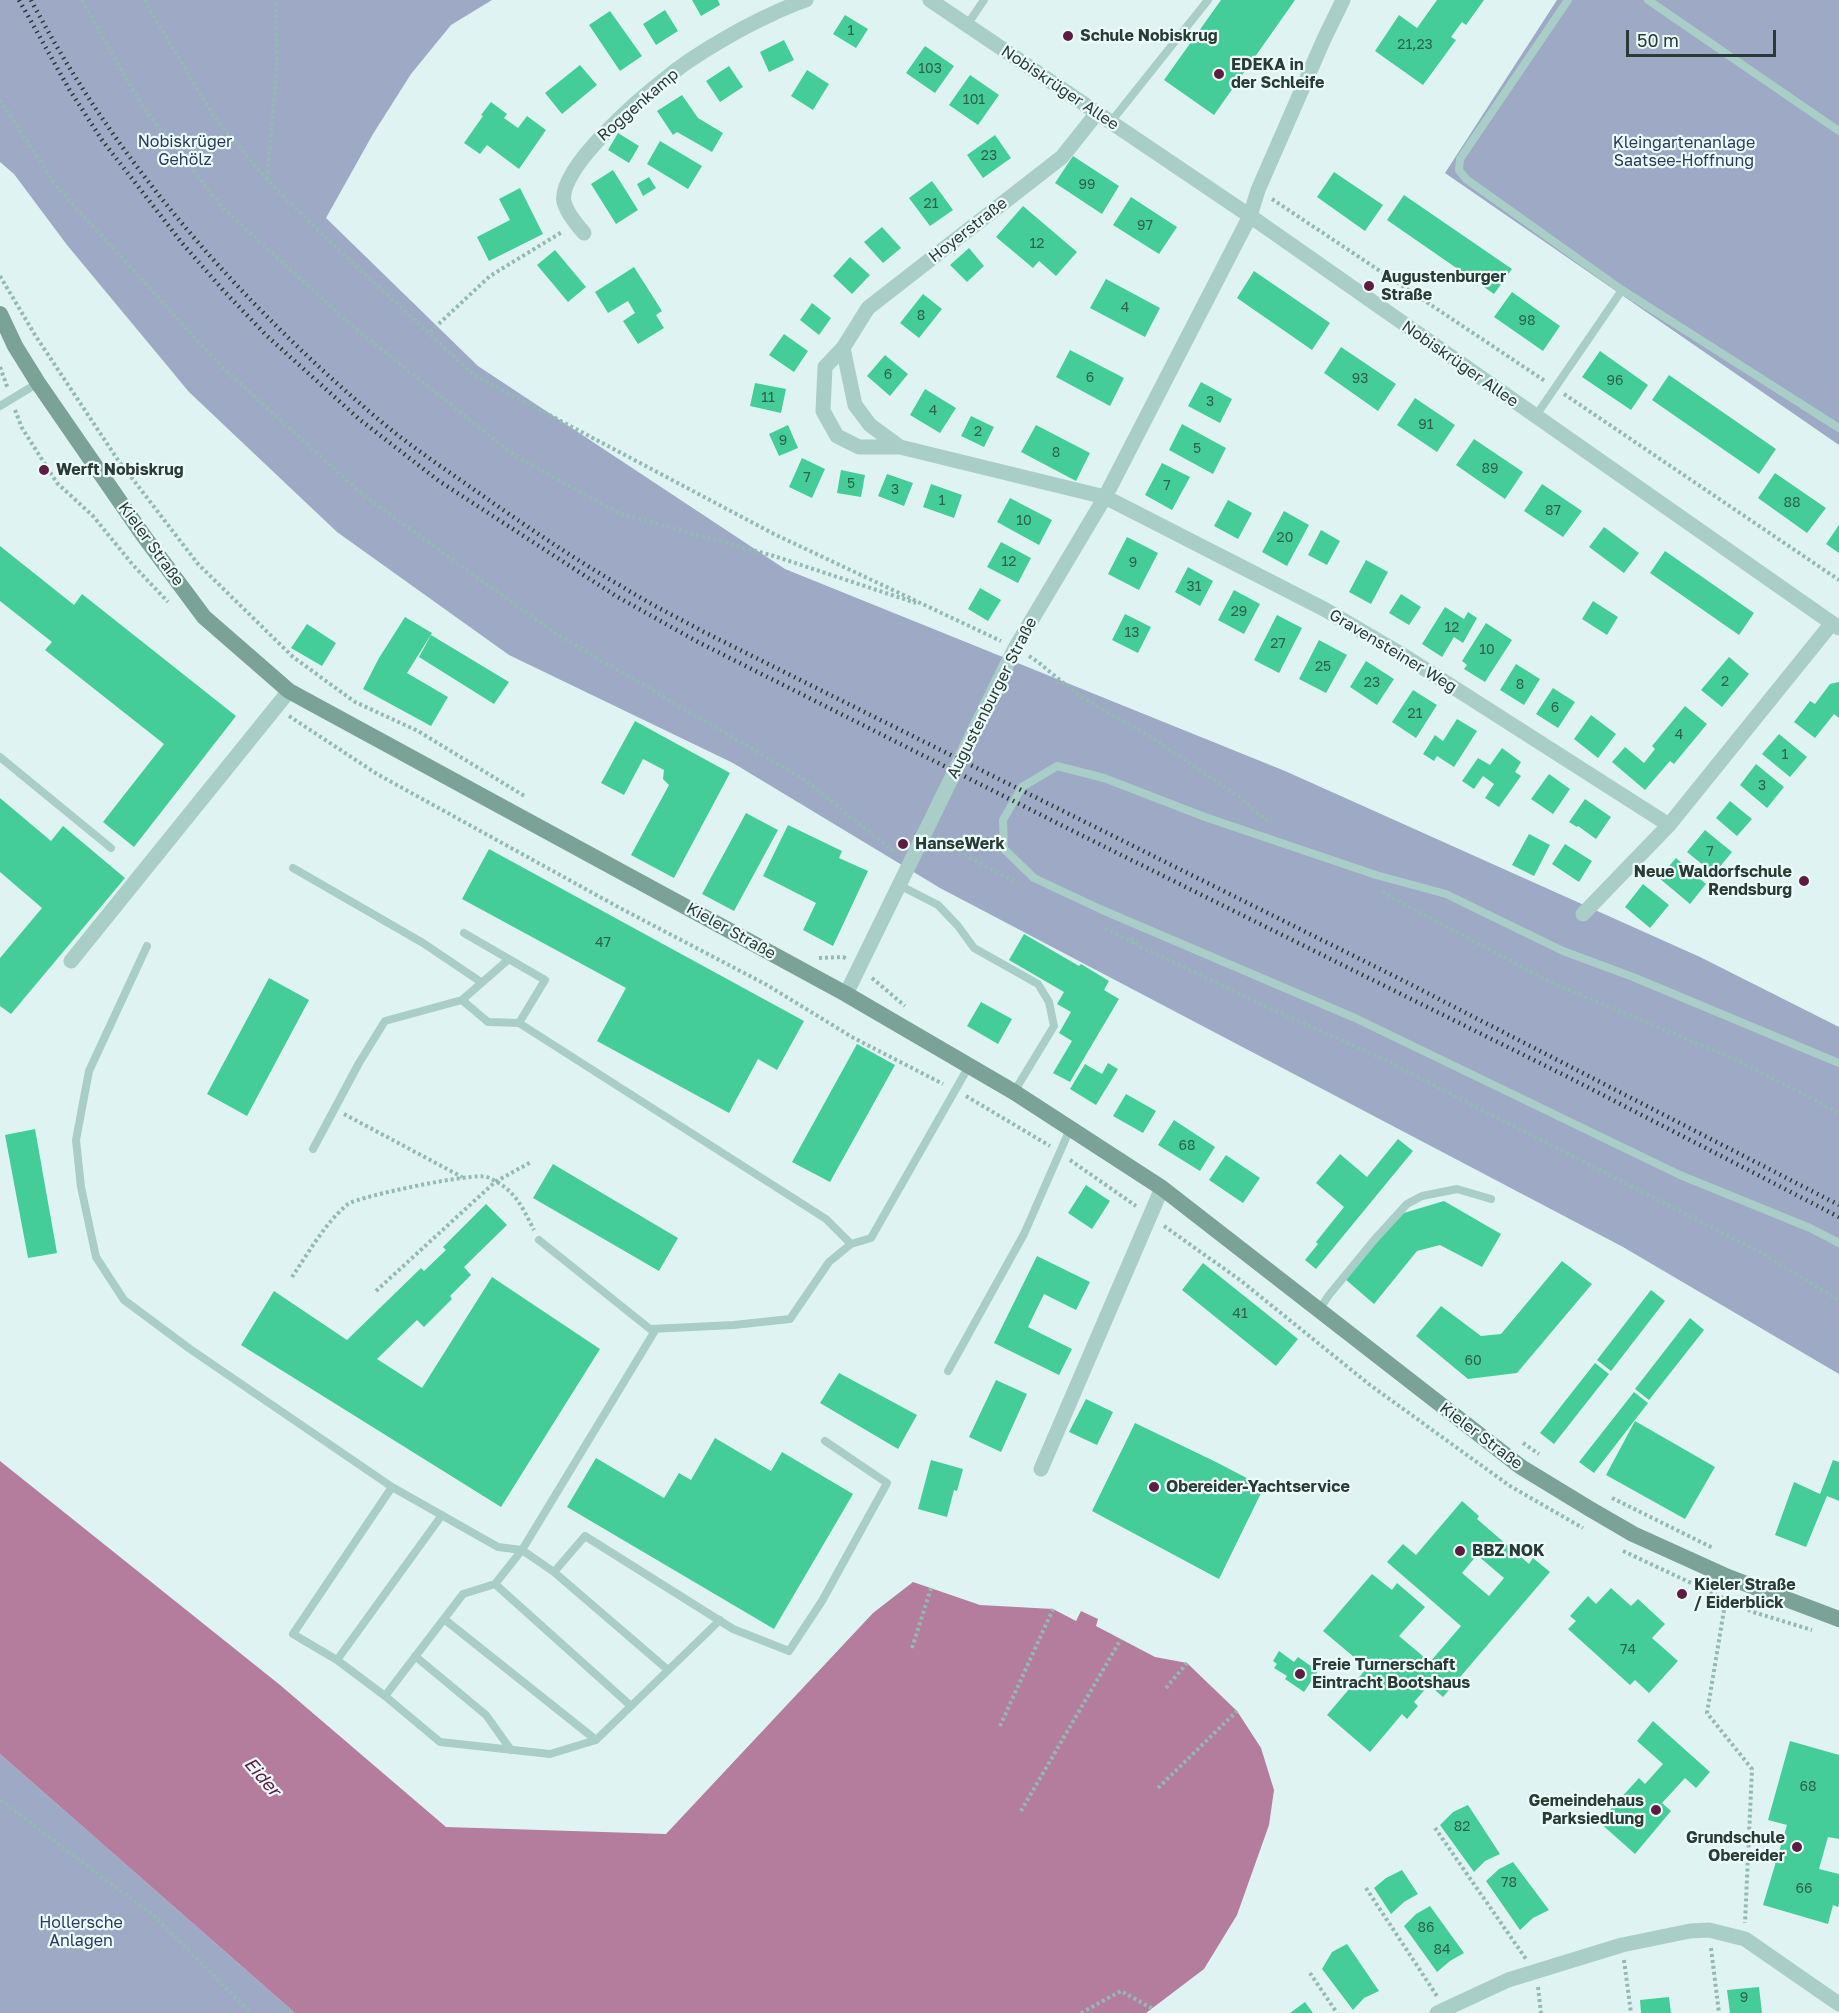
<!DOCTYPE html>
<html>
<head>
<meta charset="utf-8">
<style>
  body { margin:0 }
  #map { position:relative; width:1839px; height:2013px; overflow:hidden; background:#dff4f2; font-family:"Golos Text",sans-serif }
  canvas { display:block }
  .scale { position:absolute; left:1626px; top:30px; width:150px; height:27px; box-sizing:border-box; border:3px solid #2a3b35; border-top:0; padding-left:8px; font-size:18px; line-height:21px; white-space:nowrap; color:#2a3b35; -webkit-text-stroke:4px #ecfbfa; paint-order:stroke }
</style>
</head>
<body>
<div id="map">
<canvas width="1839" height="2013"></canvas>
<div class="scale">50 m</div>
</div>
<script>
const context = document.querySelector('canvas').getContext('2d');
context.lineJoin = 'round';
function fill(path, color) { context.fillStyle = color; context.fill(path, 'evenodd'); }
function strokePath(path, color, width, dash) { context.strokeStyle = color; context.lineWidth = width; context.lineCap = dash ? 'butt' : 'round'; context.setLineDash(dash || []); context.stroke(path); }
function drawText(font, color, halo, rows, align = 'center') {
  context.font = font + ' "Golos Text",sans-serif'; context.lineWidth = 4.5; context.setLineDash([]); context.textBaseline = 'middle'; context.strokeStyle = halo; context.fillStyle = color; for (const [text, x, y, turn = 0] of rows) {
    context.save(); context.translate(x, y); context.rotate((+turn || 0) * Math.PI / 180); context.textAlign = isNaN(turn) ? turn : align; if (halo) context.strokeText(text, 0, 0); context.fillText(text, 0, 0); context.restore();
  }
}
const green = new Path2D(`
  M0,0H492L451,25L411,74L373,134L326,218L478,366L785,569L1285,771L1700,957L1839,1027V1374L1623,1247L940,888L733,763L509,655L337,532L189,392L67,245L14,174L0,162Z
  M1557,0H1839V445L1445,173Z
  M0,1754L295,2013H0Z`);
const water = new Path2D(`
  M0,1461L280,1685L446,1827L666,1834L873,1613L913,1582L980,1605L1053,1609L1076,1621L1081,1611L1098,1619L1096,1626L1155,1657L1187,1663L1237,1711L1261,1748L1274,1790L1269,1825L1237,1915L1204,1969L1146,2013H295L0,1754Z`);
const building = new Path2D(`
  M692,0H718L720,5L701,16Z
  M1221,0H1295L1214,115L1164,80Z
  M1437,0H1484L1466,25L1462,22L1451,37L1456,40L1423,85L1375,51L1399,15L1417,28Z
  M665,10L678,31L656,45L643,24Z
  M610,11L642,56L620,71L589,25Z
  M845,15L868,29L856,48L833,34Z
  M784,40L794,60L769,72L760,52Z
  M925,46L954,66L935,93L906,73Z
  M580,65L597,85L562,114L545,93Z
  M729,66L743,87L720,102L706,81Z
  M807,70L829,84L813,110L791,96Z
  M970,75L999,95L978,125L949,105Z
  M682,95L698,118L723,133L712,152L677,132L673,135L657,111Z
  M491,102L507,114L504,118L518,128L527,116L546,130L519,169L487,145L480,154L464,143L483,116L481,115Z
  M618,133L639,146L629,163L608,150Z
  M995,135L1011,158L983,178L967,155Z
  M660,141L702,166L688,189L647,164Z
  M1073,156L1119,186L1102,214L1055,183Z
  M613,170L638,210L616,224L591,184Z
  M1334,172L1383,205L1365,231L1317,197Z
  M649,177L656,188L643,196L637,184Z
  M932,181L953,210L930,226L909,198Z
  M520,188L543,234L489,261L477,237L510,220L499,199Z
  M1404,195L1512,269L1494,294L1387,220Z
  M1131,197L1177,227L1159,254L1113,225Z
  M1023,206L1077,252L1056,276L1039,261L1033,268L996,237Z
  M882,227L901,248L883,263L864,242Z
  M969,248L984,266L967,282L950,265Z
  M555,250L586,287L568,302L537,265Z
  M850,257L870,275L852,294L833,276Z
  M634,267L662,311L656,315L664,328L638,344L623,321L635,313L628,301L608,313L595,292Z
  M1254,271L1330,323L1312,350L1237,298Z
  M1106,279L1160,308L1145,337L1090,308Z
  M1512,292L1560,326L1543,351L1494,317Z
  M923,294L942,309L919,338L900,323Z
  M812,303L831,318L819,335L800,320Z
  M784,334L808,351L794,372L769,355Z
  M1341,347L1396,384L1378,411L1324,373Z
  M1070,350L1124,378L1110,406L1056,377Z
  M1600,351L1648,385L1631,410L1582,377Z
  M885,355L908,374L890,396L867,376Z
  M1669,375L1776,449L1759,474L1652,400Z
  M1201,382L1232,399L1220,423L1188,406Z
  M755,383L786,389L781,413L750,406Z
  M925,389L956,408L940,433L910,415Z
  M1415,398L1455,425L1437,452L1397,425Z
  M971,416L994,427L984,447L961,436Z
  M1182,424L1226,448L1213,474L1169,450Z
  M788,425L798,448L779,456L769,434Z
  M1036,425L1090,453L1076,481L1021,452Z
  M1474,439L1523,472L1505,499L1456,465Z
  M802,458L825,469L812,498L789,487Z
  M1162,463L1190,477L1172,510L1145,495Z
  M841,470L865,475L861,497L837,493Z
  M1775,473L1826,508L1807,533L1758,498Z
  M887,474L913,483L904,506L878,496Z
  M931,484L962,495L954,518L923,507Z
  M1542,484L1582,511L1563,537L1524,511Z
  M1010,498L1052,520L1039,545L997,522Z
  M1228,500L1252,513L1238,539L1214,526Z
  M1284,511L1309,525L1287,566L1262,552Z
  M1839,525V553L1826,544Z
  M1604,527L1639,553L1624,573L1589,547Z
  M1321,530L1340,541L1327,565L1308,555Z
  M1127,537L1158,553L1139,590L1108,574Z
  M1001,542L1031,558L1018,583L987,567Z
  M0,546L74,605L82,594L236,716L134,847L103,822L164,744L45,650L52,642L0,601Z
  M1665,551L1754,613L1739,635L1650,573Z
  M1366,560L1388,572L1371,604L1349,592Z
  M1188,567L1213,581L1200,606L1175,592Z
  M980,588L1001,600L988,621L968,609Z
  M1234,590L1260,604L1244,634L1218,620Z
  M1401,594L1421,607L1409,625L1389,613Z
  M1593,601L1618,617L1607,635L1582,619Z
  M1445,607L1464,619L1468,612L1477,618L1463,643L1454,637L1442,657L1422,644Z
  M1125,614L1151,627L1138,653L1112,640Z
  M1277,615L1302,628L1279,673L1254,660Z
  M405,617L432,633L407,673L448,697L431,726L363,689L379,658Z
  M1486,623L1512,640L1485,682L1464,669L1467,665L1462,661Z
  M307,624L336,643L322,666L291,648Z
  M431,635L509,682L494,704L419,657Z
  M1319,640L1347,655L1326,693L1299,679Z
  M1729,657L1749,674L1722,707L1701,690Z
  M1366,661L1394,679L1377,705L1350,687Z
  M1516,664L1540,679L1524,705L1500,690Z
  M1839,682V718L1834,714L1815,738L1794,722L1810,701L1815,704L1830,684Z
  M1553,688L1575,702L1558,728L1536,714Z
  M1413,690L1437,705L1416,738L1392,722Z
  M1685,706L1707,724L1674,764L1670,761L1645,790L1612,762L1625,747L1644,763L1655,749L1652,746Z
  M1591,715L1616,734L1598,758L1574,739Z
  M1457,719L1477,731L1454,767L1437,756L1434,761L1423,754L1435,735L1443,741Z
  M635,721L730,773L674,878L631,855L669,785L663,779L664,770L643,759L624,795L601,783Z
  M1779,734L1807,757L1790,777L1762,754Z
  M1502,748L1521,762L1515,772L1521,776L1499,807L1485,798L1494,784L1483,776L1474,789L1462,781L1478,758L1490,765Z
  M1756,764L1784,787L1767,808L1740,785Z
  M1549,774L1570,789L1553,814L1531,799Z
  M0,798L51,841L63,826L125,878L11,1014L0,1006V958L42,908L0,872Z
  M1585,799L1611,817L1596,839L1578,826L1577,827L1569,822Z
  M1730,801L1752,819L1737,836L1716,818Z
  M746,813L778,830L734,911L702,894Z
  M788,825L842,851L839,858L868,871L833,946L803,930L816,903L763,876Z
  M1705,830L1732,852L1714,874L1687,852Z
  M1529,834L1550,845L1534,876L1512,865Z
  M1565,844L1592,861L1579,882L1552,864Z
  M489,849L804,1021L777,1070L758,1059L729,1113L597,1041L626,988L462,899Z
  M1676,858L1706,884L1690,904L1659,878Z
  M1643,884L1669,905L1650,928L1625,907Z
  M1024,934L1079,966L1081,964L1109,981L1104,990L1119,999L1070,1082L1053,1073L1072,1041L1059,1033L1071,1012L1057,1004L1064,992L1009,960Z
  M269,978L309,1000L247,1116L207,1094Z
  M981,1002L1012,1019L998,1044L967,1026Z
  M857,1044L895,1065L830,1182L792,1162Z
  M1108,1063L1118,1069L1096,1105L1070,1089L1085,1064L1102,1074Z
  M1126,1094L1156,1111L1143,1133L1113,1116Z
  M1174,1120L1215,1147L1200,1171L1158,1145Z
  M35,1129L57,1253L28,1258L5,1135Z
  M1398,1139L1413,1151L1316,1269L1305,1260L1318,1244L1316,1242L1344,1207L1316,1183L1340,1154L1367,1177Z
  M1226,1155L1260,1178L1243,1203L1209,1180Z
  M553,1164L678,1238L659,1271L533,1198Z
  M1086,1185L1110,1201L1092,1229L1068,1213Z
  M1444,1201L1501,1234L1482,1267L1440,1245L1417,1251L1374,1304L1345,1279L1397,1215Z
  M486,1204L507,1225L464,1267L471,1275L450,1296L452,1299L424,1327L417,1320L377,1359L422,1388L492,1277L600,1349L501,1507L241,1345L274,1291L347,1340L421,1268L424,1271L446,1250L443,1247Z
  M1037,1256L1090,1282L1076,1310L1044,1294L1028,1327L1072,1349L1059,1375L994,1343Z
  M1562,1261L1592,1284L1517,1373L1468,1379L1416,1336L1441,1306L1481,1336L1501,1334Z
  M1203,1263L1298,1339L1276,1366L1182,1290Z
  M1651,1290L1665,1301L1611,1371L1597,1360Z
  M1690,1318L1704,1330L1649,1400L1635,1389Z
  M1595,1363L1609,1374L1554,1444L1540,1433Z
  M839,1373L917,1415L898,1449L820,1403Z
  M996,1380L1027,1394L1001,1452L969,1437Z
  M1634,1392L1648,1403L1594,1473L1579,1462Z
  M1086,1399L1113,1412L1097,1445L1069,1432Z
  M1635,1421L1715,1467L1685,1519L1606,1475Z
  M1135,1423L1216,1462L1264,1487L1219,1579L1092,1511Z
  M715,1438L771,1471L782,1452L853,1494L774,1629L567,1507L596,1458L664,1498L679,1473L691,1480Z
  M931,1460L963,1469L957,1491L954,1490L947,1517L918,1509Z
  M1833,1460L1839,1462V1501L1827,1496L1806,1547L1775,1535L1794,1482L1820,1494Z
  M1462,1501L1479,1516L1477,1519L1529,1564L1533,1558L1550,1572L1443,1697L1429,1685L1414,1702L1418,1706L1407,1719L1402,1714L1370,1752L1327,1715L1367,1668L1323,1631L1372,1574L1392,1590L1397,1583L1425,1607L1399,1636L1430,1662L1461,1626L1387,1562L1403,1544L1416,1555ZM1477,1555L1504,1578L1489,1596L1462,1573Z
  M1611,1588L1631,1606L1638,1599L1665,1624L1652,1638L1678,1661L1649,1693L1635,1680L1630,1685L1568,1629L1576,1621L1570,1616L1588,1596L1596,1604Z
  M1279,1651L1294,1662L1298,1657L1318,1671L1304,1692L1285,1679L1287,1676L1274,1668L1277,1664L1273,1661Z
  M1653,1721L1710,1772L1696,1788L1685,1778L1662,1803L1671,1811L1635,1854L1599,1822L1639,1778L1645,1784L1663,1764L1637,1741Z
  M1790,1741L1839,1755V1839L1828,1837L1819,1869L1839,1874V1904L1838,1907L1833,1905L1828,1924L1763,1905L1787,1825L1768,1820Z
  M1468,1805L1500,1854L1485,1861L1474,1872L1440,1825L1453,1812Z
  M1513,1862L1549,1910L1533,1918L1520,1930L1486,1881L1499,1869Z
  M1402,1870L1418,1894L1404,1902L1391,1914L1374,1888L1386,1878Z
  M1430,1906L1464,1953L1450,1961L1437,1972L1404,1926L1416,1914Z
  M1347,1944L1379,1991L1364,1998L1353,2010L1322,1969L1332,1952Z
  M1759,1987L1762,2013H1730L1727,1990Z
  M1669,1997L1671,2013H1641L1640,2000Z
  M1305,2002L1313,2013H1290Z`);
const path = new Path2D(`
  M82,0L142,106L222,207L351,325L514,455L618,513L774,556L916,603
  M144,0L215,118L267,180L327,239L474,375L774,534L1001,641
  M0,100L57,187L221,366L363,495L553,632L802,778L897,854
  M267,179L277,66L276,0
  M1272,199L1545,381
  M0,276L35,335L118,460L198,564L293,657L355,702L418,731L526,797
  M430,332L490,276L562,232
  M0,367L8,389
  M1564,394L1839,580
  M15,410L22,428L57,483L93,516L133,565L168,602
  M1029,656L1038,662L1078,695L1154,739L1239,797L1271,824
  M289,716L377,774L620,908L767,985L852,1037L943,1084
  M937,841L1018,883
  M1382,892L1550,982L1739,1061L1839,1113
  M1105,928L1135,944
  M1131,938L1141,947L1256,1002L1379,1057L1758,1251L1839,1300
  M819,958L843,957L847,959
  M872,978L905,1006
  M966,1096L1050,1146
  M344,1114L462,1177
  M1070,1160L1136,1206
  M1164,1226L1240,1280L1370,1385L1510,1486L1583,1528
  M292,1277C309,1252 325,1223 348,1204C360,1196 475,1172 487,1177C515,1189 521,1205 534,1230
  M376,1291L495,1182L531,1162
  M1523,1443L1539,1454
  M1612,1498L1713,1548
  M1623,1551L1753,1612L1812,1630
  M1726,1598L1707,1713L1752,1769L1745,1923
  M912,1648L931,1588
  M1166,1688L1187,1663
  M1000,1726L1053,1609
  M1158,1788L1237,1711
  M0,1800L154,1916L251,2013
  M1021,1811L1121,1639
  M1435,1828L1526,1959
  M1366,1888L1437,1996
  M1711,1948L1719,2013
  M1624,1960L1631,2013
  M1310,1973L1337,2013
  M1538,1987L1541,2013
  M1081,2013L1121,1991L1153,2009`);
const service = new Path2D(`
  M1568,0L1460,159L1459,170L1466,179L1622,290L1839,428
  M1648,0L1839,131
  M967,25L984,0
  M1110,123L1208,0
  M0,406L38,383
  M1535,417L1622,290
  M0,757L111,848
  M293,868L423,943L481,982
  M899,885L938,905L958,926L974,948L1038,984L1049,1002L1054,1026L1014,1092
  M464,933L545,980L519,1023L826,1219L851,1244
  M147,946L89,1071L76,1140L81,1187L96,1257L124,1300L190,1349L392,1487L498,1547L522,1550L656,1329
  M462,1000L509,959
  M1839,1063L1633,977L1563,951L1446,894L1376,875L1205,817L1104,778L1057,766L1022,787L1003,820L1004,849L1034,878L1100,909L1355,1018L1680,1175L1810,1228L1839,1243
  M313,1149L359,1063L385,1021L462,1000L488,1022L519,1023
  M539,1240L650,1329L734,1325L790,1319L829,1262L851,1244L871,1238L969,1066
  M1319,1310L1329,1295L1375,1239L1407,1204L1422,1196L1457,1189L1491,1199
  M948,1371L1024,1234L1070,1129
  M392,1487L293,1634L337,1660L385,1696L440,1742L550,1754L596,1740L720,1620
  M554,1572L668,1670
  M495,1584L631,1706
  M444,1619L596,1740
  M415,1656L486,1715L511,1750
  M337,1660L442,1515
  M385,1696L463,1594L495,1584L522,1550L554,1572L585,1536L733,1629L789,1651L822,1601L887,1483L825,1441`);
const minor = new Path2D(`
  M930,0L1250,216L1839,628
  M1097,113L1062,157L868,308L843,348L825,367L823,411L837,436L859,447H900L1105,497L1324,609L1406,657L1669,825L1832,623
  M584,233C577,225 567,213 564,202C557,168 644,95 670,75C688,60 710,47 731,35C750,24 785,7 806,0
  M843,348L855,405L870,425L900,447
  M1583,914L1669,825
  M71,961L289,691
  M846,994L1015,648L1105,497L1250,216L1258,190L1324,39L1343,0
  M1041,1469L1162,1188
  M1437,2013L1508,1980L1622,1945L1690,1931L1709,1930L1745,1939L1839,2004`);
const secondary = new Path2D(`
  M0,314L15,346L38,383L143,535L204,617L289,691L846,994L1014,1092L1162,1188L1521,1467L1590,1509L1633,1534L1728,1577L1839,1619`);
const rail = new Path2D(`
  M19,0L69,89L102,140L182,243L223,290L267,336L359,419L439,481L616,596L698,642L1077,833L1572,1079L1839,1217
  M31,0C117,164 243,306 384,424C413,448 445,469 476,491C523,524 571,557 621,586C648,603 676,617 704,632L1400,979L1839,1205`);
const markers = [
  [1068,36,6,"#5f1c42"],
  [1219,74,6,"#5f1c42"],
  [1369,286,6,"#5f1c42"],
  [44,470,6,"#5f1c42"],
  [903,844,6,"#5f1c42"],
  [1804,881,6,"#5f1c42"],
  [1154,1487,6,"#5f1c42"],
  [1460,1551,6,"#5f1c42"],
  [1682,1594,6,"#5f1c42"],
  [1300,1674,6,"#5f1c42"],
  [1656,1810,6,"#5f1c42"],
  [1797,1847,6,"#5f1c42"]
];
const numberNames = [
  ["1",851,31],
  ["21,23",1415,45],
  ["103",930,69],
  ["101",974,100],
  ["23",989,156],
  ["99",1087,185],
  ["21",931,204],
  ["97",1145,226],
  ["12",1037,244],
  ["4",1125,308],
  ["8",921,316],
  ["98",1527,321],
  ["6",888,375],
  ["6",1090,378],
  ["93",1360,379],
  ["96",1615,381],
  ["11",768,398],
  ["3",1210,402],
  ["4",933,411],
  ["91",1426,425],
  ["2",978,432],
  ["9",783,441],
  ["5",1197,449],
  ["8",1056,453],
  ["89",1490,469],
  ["7",807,478],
  ["5",851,484],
  ["7",1167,486],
  ["3",895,490],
  ["1",942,501],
  ["88",1792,503],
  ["87",1553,511],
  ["10",1024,521],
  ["20",1285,538],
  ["12",1009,562],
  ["9",1133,563],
  ["31",1194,587],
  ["29",1239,612],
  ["12",1452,628],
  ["13",1132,633],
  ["27",1278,644],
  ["10",1487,650],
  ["25",1323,667],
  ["2",1725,682],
  ["23",1372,683],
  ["8",1520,685],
  ["6",1555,708],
  ["21",1415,714],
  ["4",1679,735],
  ["1",1785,755],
  ["3",1762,786],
  ["7",1710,852],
  ["47",603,943],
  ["68",1187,1146],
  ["41",1240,1314],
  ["60",1473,1361],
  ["74",1628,1650],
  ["68",1808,1787],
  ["82",1462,1827],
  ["78",1509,1883],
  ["66",1804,1889],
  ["86",1426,1928],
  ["84",1442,1950],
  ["9",1744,1998]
];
const poiNames = [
  ["Schule Nobiskrug",1080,36],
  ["EDEKA in",1231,65],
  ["der Schleife",1231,83],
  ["Augustenburger",1381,277],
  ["Straße",1381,295],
  ["Werft Nobiskrug",56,470],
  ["HanseWerk",915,844],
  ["Neue Waldorfschule",1792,872,"right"],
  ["Rendsburg",1792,890,"right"],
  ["Obereider-Yachtservice",1166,1487],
  ["BBZ NOK",1472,1551],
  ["Kieler Straße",1694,1585],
  ["/ Eiderblick",1694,1603],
  ["Freie Turnerschaft",1312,1665],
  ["Eintracht Bootshaus",1312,1683],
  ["Gemeindehaus",1644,1801,"right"],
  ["Parksiedlung",1644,1819,"right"],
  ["Grundschule",1785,1838,"right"],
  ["Obereider",1785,1856,"right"]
];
const streetNames = [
  ["Nobiskrüger Allee",1060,88,34],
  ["Roggenkamp",638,105,-41],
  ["Hoyerstraße",968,230,-38],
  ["Nobiskrüger Allee",1460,364,35],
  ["Kieler Straße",151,544,54],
  ["Gravensteiner Weg",1393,651,31],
  ["Augustenburger Straße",992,698,-63],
  ["Kieler Straße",731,931,29],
  ["Kieler Straße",1481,1436,37]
];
const parkNames = [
  ["Nobiskrüger",185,142],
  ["Gehölz",185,160],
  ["Kleingartenanlage",1684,143],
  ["Saatsee-Hoffnung",1684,161],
  ["Hollersche",81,1923],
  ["Anlagen",81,1941]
];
const waterNames = [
  ["Eider",262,1777,49]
];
fill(green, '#9da9c5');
fill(water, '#b47c9d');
fill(building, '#44cd98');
strokePath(path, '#93bab2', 4, [3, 3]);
strokePath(service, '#a9cec8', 8);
strokePath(minor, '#a9cec8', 15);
strokePath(secondary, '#7aa297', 16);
strokePath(rail, '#2a3b35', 4.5, [1.5, 4.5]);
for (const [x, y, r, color] of markers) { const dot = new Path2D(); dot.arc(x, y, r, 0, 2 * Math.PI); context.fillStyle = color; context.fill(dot); strokePath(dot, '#ecfbfa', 2); }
drawText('14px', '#30604e', null, numberNames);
drawText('bold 16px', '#2a3b35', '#ecfbfa', poiNames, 'left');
drawText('16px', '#2a3b35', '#ecfbfa', streetNames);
drawText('16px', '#2b385b', '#ecfbfa', parkNames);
drawText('italic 18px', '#5f1c42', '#ecfbfa', waterNames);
</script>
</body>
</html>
